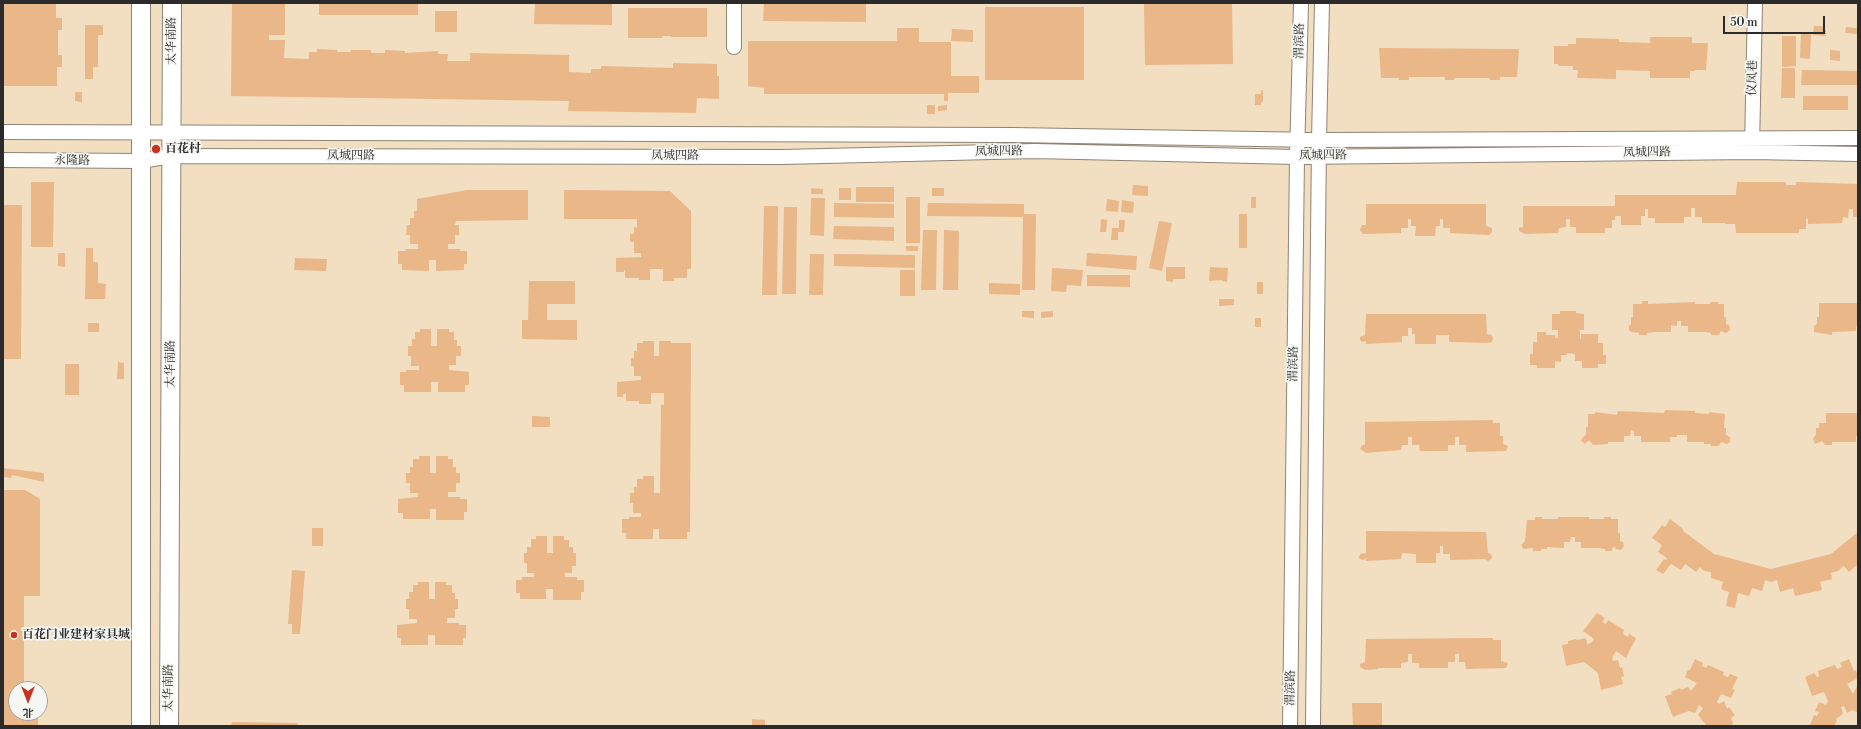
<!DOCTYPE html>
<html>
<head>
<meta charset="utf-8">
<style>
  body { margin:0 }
  #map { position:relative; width:1861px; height:729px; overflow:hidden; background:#f2dec0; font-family:"Libre Bodoni","Noto Serif SC",serif }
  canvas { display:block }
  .frame { position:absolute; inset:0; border:4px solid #2b2b2b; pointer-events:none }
  .north { position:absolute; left:8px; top:681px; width:40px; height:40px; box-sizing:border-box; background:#f6f6f2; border:1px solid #a5a5a2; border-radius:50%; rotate:180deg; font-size:11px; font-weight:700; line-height:16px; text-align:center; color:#2b2b2b }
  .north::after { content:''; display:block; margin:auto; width:14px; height:18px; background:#c8321e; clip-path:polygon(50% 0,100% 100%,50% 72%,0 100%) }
  .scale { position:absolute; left:1723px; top:16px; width:102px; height:18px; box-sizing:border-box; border:2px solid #2b2b2b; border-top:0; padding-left:5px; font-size:12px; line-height:14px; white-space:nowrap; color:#2b2b2b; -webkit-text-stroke:3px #f6f6f2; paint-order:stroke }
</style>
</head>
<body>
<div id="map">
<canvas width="1861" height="729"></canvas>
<div class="frame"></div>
<div class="north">北</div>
<div class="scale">50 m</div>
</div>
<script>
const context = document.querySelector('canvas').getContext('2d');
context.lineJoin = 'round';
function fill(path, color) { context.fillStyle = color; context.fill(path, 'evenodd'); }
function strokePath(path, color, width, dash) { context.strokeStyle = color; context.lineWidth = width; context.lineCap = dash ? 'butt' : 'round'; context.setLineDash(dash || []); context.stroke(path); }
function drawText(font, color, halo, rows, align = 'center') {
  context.font = font + ' "Libre Bodoni","Noto Serif SC",serif'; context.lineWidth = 3.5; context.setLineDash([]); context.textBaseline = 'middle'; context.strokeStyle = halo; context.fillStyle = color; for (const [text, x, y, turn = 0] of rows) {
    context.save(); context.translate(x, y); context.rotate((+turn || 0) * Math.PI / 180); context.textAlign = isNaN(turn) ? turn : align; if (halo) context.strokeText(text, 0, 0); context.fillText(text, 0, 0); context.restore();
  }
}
const building = new Path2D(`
  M3,3H56V18H62V30H58V55H62V67H57V86H3Z
  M232,3H285V35H269V40H285L284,58L309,59V52H317V49L337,50V52H351V50H371V53H385V50L405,51V53L438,51V54H448L447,61H470V53L569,55V72L591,73V69H601V66L673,68V63L717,64V76H719V99L697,98L696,113L568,111L569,101L231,96Z
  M319,3H418V15H319Z
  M535,3H612V25L534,24Z
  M764,3H866V22L763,21Z
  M1144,3H1232L1233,64L1145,65Z
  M985,7H1084V80H985Z
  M628,8H707V37H671V36H662V38H628Z
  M435,11H457V32H435Z
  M85,25H103V35H98V67H93V79H85Z
  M1814,26H1823V30H1826V36L1813,35Z
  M1846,27L1857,28V34L1845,33Z
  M897,28H919V42H951V76H979V93H948V101H944V94H764V88L748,86V41H897Z
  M952,29L973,30V42L951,41Z
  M1801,34H1811L1810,59L1800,58Z
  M1782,36H1796V66L1782,67Z
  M1650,37H1692V43H1708L1706,70H1695V71H1690V78H1650V71L1616,70V79L1577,78L1578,70H1573V66H1558V64H1554V46H1568V44H1576V38L1619,39V42L1650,43Z
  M1379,48L1519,49L1517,77H1500V80H1490V78H1454V80H1445V77H1409V80H1399V78H1381Z
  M1830,50L1840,51V61L1830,60Z
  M1782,68H1795V98H1781Z
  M1802,70L1858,71V85H1801Z
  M1261,90H1263V102H1261V105H1255V94H1261Z
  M75,92H82V102L75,101Z
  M1803,96H1848V110H1803Z
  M927,105H935V114H927Z
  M947,105V110L938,111V106Z
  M31,182H54L53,247H31Z
  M1737,182H1786V185H1796V182L1858,184V217H1853V209H1849L1848,218L1843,217L1842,223L1808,224V219L1806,218V229H1799V233H1736L1735,223V224H1725V223H1702V217H1695V208H1691V217H1684V223H1655V218H1648V209H1645V216H1641V225H1621V216H1615V220H1612V228H1605V233H1576V227H1570V219H1566V227L1559,228L1558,233L1525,234L1519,231V228L1523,227V206H1615V195H1736Z
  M1133,185L1148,186V196L1132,195Z
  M856,187H894V202H856Z
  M811,188L823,189V194H811Z
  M839,188H851V200H839Z
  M932,188H944V196H932Z
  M467,190H528V220L456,221L455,225H459V235H455V244H448V249H460V251H467V264H464V270L436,271V260H429V271L402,270V264H398V251H405L406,249H418V244H410V235H406L407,225H410V218H414V211H417V199Z
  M564,190L670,191L691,211V269H687V278H674V281H663V269H650V280H639V278H625V270H624V272H616V258L641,257V253H634V242H630V234H634V227L637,228V219H564Z
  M906,197H920V243H906Z
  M1251,197H1256V208H1251Z
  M811,198H825L824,236L810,235Z
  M1107,199L1119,201L1118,212L1106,211Z
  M1122,200L1134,202L1133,213L1121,212Z
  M834,203L894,204V218L834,217Z
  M928,203L1024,204V214H1036L1035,290H1022L1023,217L927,216Z
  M1366,204H1486V226L1492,228V232L1489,235L1450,233V228H1443V219H1440V226H1436L1435,236H1415L1416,226H1411V219H1408V228H1401V233L1363,234L1360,230L1362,225H1366Z
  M3,205H22L21,359H3Z
  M764,206H778L777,295H762Z
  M784,207H797L796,294H782Z
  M1239,214H1247V248H1239Z
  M1101,219L1107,220L1106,232H1100Z
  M1119,220H1125L1124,232H1118V240H1111L1112,228H1119Z
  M1159,221L1172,223L1162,271L1149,268Z
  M834,226L894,227V241L833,239Z
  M923,230H937L936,290H921Z
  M944,230L959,231L958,290H943Z
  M906,246H918V251H906Z
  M86,248H93V262H98V283L106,284L105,299H85Z
  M58,253H65V267L58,266Z
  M1087,253L1137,256L1136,270L1086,266Z
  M810,254H824L823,295H809Z
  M834,254L915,255V268L834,266Z
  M295,258L327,259L326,271L294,270Z
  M1166,267H1185V279H1173V282L1166,281Z
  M1210,267L1228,268L1227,282L1222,281V280L1209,281Z
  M1052,268L1083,270L1081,286L1067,285L1066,292L1051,291Z
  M900,270H915V296H900Z
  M1087,275H1130V287L1087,286Z
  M529,281H575V304H547V320H577V340L522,339V320H528Z
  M1257,282H1263V294H1257Z
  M989,283L1020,284V295L989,294Z
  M1219,299H1234V305L1219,306Z
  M1642,301H1648V304L1695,302V304H1710V302H1718V304H1724V317H1726V324L1729,325L1730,330L1726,333L1721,331L1719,335H1711V333L1706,332H1688V326H1681V321H1677V326L1671,325V332H1654L1647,333V335H1639V333L1631,332L1629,330V326L1631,324V317H1633V304H1642Z
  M1819,303H1858V326H1856V331L1832,332V335L1814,332V326L1817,324V317H1819Z
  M1022,311H1034V318L1022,317Z
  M1053,311V317L1041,318V312Z
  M1560,311H1576V313L1584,314V330H1580V339H1581V334H1598V343H1603V355H1606V364H1598V368H1582V361H1575V354L1567,353V355H1561V362L1555,361V368H1537V365H1530V354H1533V342H1537V332H1546V335H1555V338H1558V330H1552V314H1560Z
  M1366,314H1486L1487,334L1492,335L1493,339L1492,342L1486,343L1449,342V335H1436V344H1415V334H1412V328H1408V336H1402V342L1366,344V341L1362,342L1360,340V337L1365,335Z
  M1255,318H1261V327H1255Z
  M88,323H99V332H88Z
  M420,329H431V346H437V329H449V332H454V340H457V346H461V356H456V365H449V370L469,372V385H465V392H438V382H431V392H404V385H400V372H406V370H419V366H411V356H408V346H412V339H415V332H420Z
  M643,341H654V356H659V341H671V343H691L690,532H687V539H659V529H653V539H626V533H622V519H629V517H641V513H633V503H630V493H634V487H637V479H643V476H654V493H660L661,405H664V393H651V404H639V401H626V394H623V397H617V382L641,380V376H634V366H631V358H634V351H637V343H643Z
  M118,362L124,363V379H117Z
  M65,364H79V395H65Z
  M1665,410L1695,411V413L1709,414V412L1725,414L1724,428H1726V435L1730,437V442L1727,444L1721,442L1719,446H1711V444H1704V442H1687V435H1677V437H1670V442H1641V436H1634V431L1631,430L1630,436H1624V442H1608V444L1593,445L1589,440L1585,444L1581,441L1583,437L1586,435V427H1588V414H1595V412L1617,415L1618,411L1664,413Z
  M1826,413H1858V436H1856V442H1832V445H1825L1822,441L1815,444L1813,438L1816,435V428H1819V423H1826Z
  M532,416L550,417V427H532Z
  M1493,420V423H1500V436H1503V444L1508,446L1506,451L1466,452V445H1459V437H1455V445H1448V451H1420L1419,445H1412V437H1408V445H1402L1401,450L1366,453L1360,449L1362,445H1365V422Z
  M419,456H430V473H436V456H448V459H453V467H456V473H460V483H456V492H448V497H460V499H467V512H464V520H436V509H430V519H403V513H398V499L418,497V493H410V483H406V473H410V467H413V459H419Z
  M3,468L44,473V482L12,475L11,478L3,477Z
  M3,490H25L40,499V596H24V689H16V713H38V726H3Z
  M1535,517H1542V519H1558V517H1589V519H1604V517H1611V519H1618V533H1620V541L1623,542L1624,546L1621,550L1616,549L1615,547L1612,548V551H1605V549L1598,548H1581V542H1575V537H1571L1570,542H1564V548L1547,547V549H1541V551H1533V548L1524,549L1522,547V544L1525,541L1527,520H1535Z
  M1670,519L1683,529V531L1714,554L1771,569L1831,554L1858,532V564L1849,572L1844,566L1838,571L1831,573L1832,579L1820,582L1822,590L1795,596L1793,588L1780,592L1777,580L1771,582L1765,580L1762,591L1752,588L1749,596L1738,593L1735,608L1726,606L1729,592L1721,589L1723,582L1711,578V572L1704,571L1700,567L1696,572L1685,564L1681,570L1671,564L1663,574L1656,570L1664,559L1666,560L1667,558L1658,552L1662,545L1652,538L1662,525L1665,527Z
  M312,528H323V546H312Z
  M1366,531L1486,532L1488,553L1491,554L1492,558L1488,561L1485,559L1450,560V554H1443V546H1440V553H1436V563H1416V554L1402,553L1401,559L1366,561V558L1363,560L1359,558L1360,554L1366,553Z
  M536,536H547V553H553V536H564V540H569V547H573V553H576V566H572V573H565V577H577V580H584V592H581V600H553V589H546V599H520V593H516V580H522V577H534V573H527V563H524V553H527V547H531V539H536Z
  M292,570L305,571L300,634H292V624H288Z
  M418,582H429V599H435V582H446V585H452V593H455V599H458V609H455V618H447V623H459V625H466V638H463V645H435V635H428V645H401V638H397V625L417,623V619H409V609H406V599H409V592H413V585H418Z
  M1597,613L1605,618L1602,622L1606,624L1608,620L1624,630L1623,634L1628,637L1629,634L1636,638L1626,658L1616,651L1612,658L1613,661L1618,660L1620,668L1622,667L1624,676L1621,677L1623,684L1601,690L1598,673L1584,662L1566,666L1562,645L1568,644V641L1576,639L1577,640L1586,638L1587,644L1591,643L1594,639L1583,631Z
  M1493,638V640H1501V661L1508,663L1506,668L1466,669L1465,662H1459V654H1455V662H1448V668H1419V663H1412V654H1408V662L1401,663V668H1378V669L1365,670L1360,667V664L1365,662L1366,639Z
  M1695,659L1703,663L1702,666L1706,668L1708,665L1724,672L1723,675L1728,677L1730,674L1738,677L1732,689L1735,690L1731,698L1721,694L1717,702L1719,704L1724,701L1727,709L1729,707L1735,715L1731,718L1733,724L1729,726H1707L1698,715L1703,708L1699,705L1695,713L1689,711L1673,717L1665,696L1672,694L1671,692L1680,688L1681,690L1688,687L1691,691L1697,683L1685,677L1688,670H1690Z
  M1849,659L1854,671L1856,670L1858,678L1847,684L1853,694L1858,684V713L1852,710L1847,713L1844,706L1841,707L1843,714L1836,719L1837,720L1834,726L1810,725L1814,715L1817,716L1819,712L1815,711L1819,702L1826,705L1828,701L1824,692L1812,696L1805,677L1814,673L1817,677L1819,676L1818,671L1835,665L1837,669L1842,667L1840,663Z
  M1352,703H1382V726H1353Z
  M752,719L765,720V726H752Z
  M232,722L298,723V726H231Z`);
const minor = new Path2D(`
  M734,3V47
  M3,132L1012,135L1319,140L1858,138
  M1752,147L1755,3
  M3,160L141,161L171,156L782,157L1035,151L1297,157L1752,152L1858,154
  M1290,726L1297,157L1301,3
  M1313,726L1319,140L1322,3`);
const major = new Path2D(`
  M141,726V3
  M169,726L172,3`);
const markers = [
  [156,149,5,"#c8321e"],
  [14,635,4,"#c8321e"]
];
const streetNames = [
  ["太华南路",172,41,-90],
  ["渭滨路",1300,41,-89],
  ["仪凤巷",1753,78,-88],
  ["凤城四路",999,152,-1],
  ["凤城四路",1647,153,-1],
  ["凤城四路",351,156],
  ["凤城四路",675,156],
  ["凤城四路",1323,156,-1],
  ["永隆路",72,161,1],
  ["太华南路",171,364,-90],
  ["渭滨路",1294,364,-89],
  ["太华南路",169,688,-90],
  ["渭滨路",1291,688,-89]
];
const poiNames = [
  ["百花村",165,149],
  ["百花门业建材家具城",22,635]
];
fill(building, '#eab788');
strokePath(minor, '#8e8476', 16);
strokePath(major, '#8e8476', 20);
strokePath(minor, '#fff', 14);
strokePath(major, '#fff', 18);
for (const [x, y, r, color] of markers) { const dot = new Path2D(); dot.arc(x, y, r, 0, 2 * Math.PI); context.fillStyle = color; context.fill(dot); strokePath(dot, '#f6f6f2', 1.5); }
drawText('12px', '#2b2b2b', '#f6f6f2', streetNames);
drawText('bold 12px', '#2b2b2b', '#f6f6f2', poiNames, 'left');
</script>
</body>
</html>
